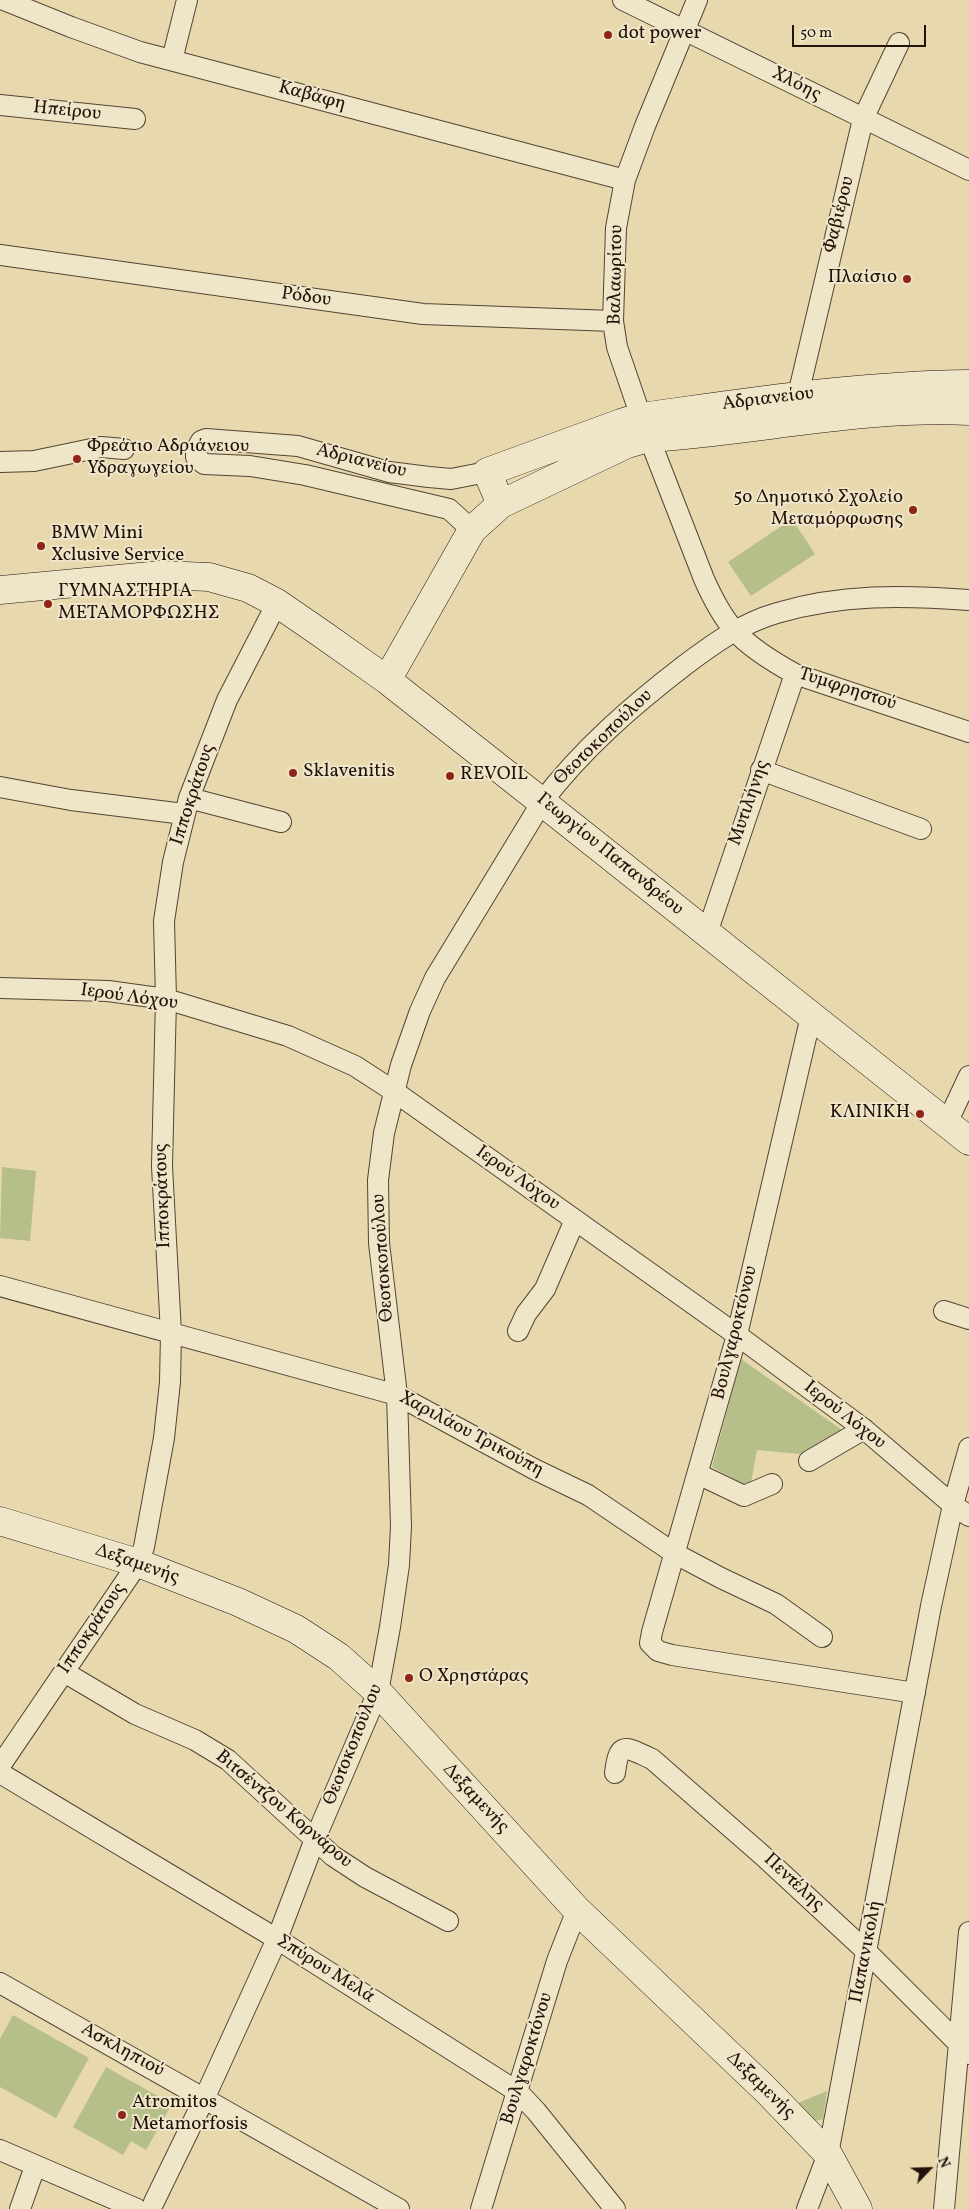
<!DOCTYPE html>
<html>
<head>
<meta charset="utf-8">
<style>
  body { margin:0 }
  #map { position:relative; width:969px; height:2209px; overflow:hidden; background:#e7d8ad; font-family:Vollkorn,serif }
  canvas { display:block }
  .north { position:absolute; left:904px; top:2144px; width:50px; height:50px; -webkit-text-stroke:4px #efe6ca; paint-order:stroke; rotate:66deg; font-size:14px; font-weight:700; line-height:20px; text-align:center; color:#23120a }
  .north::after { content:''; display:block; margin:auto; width:18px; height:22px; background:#23120a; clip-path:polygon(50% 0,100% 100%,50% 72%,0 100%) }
  .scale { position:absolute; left:792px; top:25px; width:134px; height:22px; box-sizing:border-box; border:2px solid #23120a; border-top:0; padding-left:6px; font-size:15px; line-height:18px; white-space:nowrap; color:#23120a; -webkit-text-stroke:4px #efe6ca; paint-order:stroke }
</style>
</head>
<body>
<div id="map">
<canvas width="969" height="2209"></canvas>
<div class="north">N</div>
<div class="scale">50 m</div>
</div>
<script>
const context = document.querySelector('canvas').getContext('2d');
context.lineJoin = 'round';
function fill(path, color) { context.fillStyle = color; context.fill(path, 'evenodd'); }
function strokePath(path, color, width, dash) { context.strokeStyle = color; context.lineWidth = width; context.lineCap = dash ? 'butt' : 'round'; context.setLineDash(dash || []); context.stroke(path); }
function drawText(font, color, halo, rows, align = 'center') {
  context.font = font + ' Vollkorn,serif'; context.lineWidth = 4; context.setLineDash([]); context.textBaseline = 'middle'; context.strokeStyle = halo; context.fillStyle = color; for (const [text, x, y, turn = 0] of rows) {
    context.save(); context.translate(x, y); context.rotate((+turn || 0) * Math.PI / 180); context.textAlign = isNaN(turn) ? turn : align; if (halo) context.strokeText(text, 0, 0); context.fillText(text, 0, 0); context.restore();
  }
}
const green = new Path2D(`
  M792,519L815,554L751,596L728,562Z
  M2,1167L36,1171L30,1241L0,1238Z
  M741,1359L842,1430L799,1454L757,1450L751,1482L744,1484L712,1467Z
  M13,2015L89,2058L56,2118L0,2087V2039Z
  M106,2067L172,2104L146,2150L131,2141L123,2155L73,2127Z
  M827,2091L823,2119L815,2121L798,2103Z`);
const street = new Path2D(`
  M4,0L71,27L140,52L625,180
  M623,0L969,170
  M697,0L645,126L625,180L616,228L613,321L617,347L641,417L704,579C712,597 721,615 734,630C749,647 775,663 795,674L969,732
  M172,60L187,0
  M0,105L135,119
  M0,255L423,314L613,321
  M799,408L798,395L863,119L899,43
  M0,462L34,461L101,447L124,449
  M472,530L449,509L305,475L250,466L204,464L196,457V450L201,441L206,439L298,446L389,472L429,477L451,479L487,472
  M761,770L921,829
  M0,787L71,800L184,814
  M189,798L281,822
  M707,933L795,674
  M0,988L108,991L166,999L288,1036L355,1066L395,1092L737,1335L864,1429L953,1505L969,1516
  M811,1016L737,1335L652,1632L650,1643L658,1651L672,1655L915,1693
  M947,1123L969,1076
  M0,1286L397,1395L534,1469L588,1495L674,1553L721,1578L776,1604L822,1637
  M944,1311L969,1319
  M518,1331L526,1314L545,1289L575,1220
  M809,1461L864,1429
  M698,1474L744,1496L772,1484
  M64,1672L135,1714L195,1740L228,1760L333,1856L365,1877L448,1921
  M0,1766L138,1563L144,1547L164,1438L170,1382L171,1333L162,1166L166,999L164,921L173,862L189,798L227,700L277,603
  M0,1773L277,1939L518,2092L536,2111L615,2209
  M615,1773C619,1740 625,1747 652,1759L761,1854L867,1952L969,2054
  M0,1983L399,2209
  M0,2150L137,2209
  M154,2202L205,2097L277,1939L315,1839L378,1692L390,1627L399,1565L401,1526L397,1395L379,1243L378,1180L384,1133L401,1065L420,1011L435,978L542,802C582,749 633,705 685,665C713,644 742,623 777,613C841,594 903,595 969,600
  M20,2209L32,2175
  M481,2209L557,1961L577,1910
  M807,2209L828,2154L931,1606L953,1505L969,1448
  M944,2209L969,1932`);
const secondary = new Path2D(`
  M501,504L627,444L649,438C756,431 862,406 969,411
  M0,590L161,575L209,577L248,588L277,603L322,634L387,680L542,802L969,1141
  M387,680L472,530L501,504L487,472L621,423L641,417C750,402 859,385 969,384
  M0,1521L138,1563L238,1602L296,1629L339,1657L378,1692L577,1910L765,2089L828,2154L858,2209`);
const markers = [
  [608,35,5,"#8f2418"],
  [907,279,5,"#8f2418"],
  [77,459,5,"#8f2418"],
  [913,510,5,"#8f2418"],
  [41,546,5,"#8f2418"],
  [48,604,5,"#8f2418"],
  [293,773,5,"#8f2418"],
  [450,776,5,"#8f2418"],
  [920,1114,5,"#8f2418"],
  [409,1678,5,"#8f2418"],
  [122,2115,5,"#8f2418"]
];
const poiNames = [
  ["dot power",618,35],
  ["Πλαίσιο",897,279,"right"],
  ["Φρεάτιο Αδριάνειου",87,448],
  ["Υδραγωγείου",87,470],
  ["5ο Δημοτικό Σχολείο",903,499,"right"],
  ["Μεταμόρφωσης",903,521,"right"],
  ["BMW Mini",51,535],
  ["Xclusive Service",51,557],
  ["ΓΥΜΝΑΣΤΗΡΙΑ",58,593],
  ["ΜΕΤΑΜΟΡΦΩΣΗΣ",58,615],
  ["Sklavenitis",303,773],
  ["REVOIL",460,776],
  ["ΚΛΙΝΙΚΗ",910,1114,"right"],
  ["Ο Χρηστάρας",419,1678],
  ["Atromitos",132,2104],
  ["Metamorfosis",132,2126]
];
const streetNames = [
  ["Χλόης",796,85,27],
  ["Καβάφη",312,97,15],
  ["Ηπείρου",67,112,6],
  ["Φαβιέρου",840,215,-76],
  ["Βαλαωρίτου",617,275,-89],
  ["Ρόδου",306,298,8],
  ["Αδριανείου",768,400,-7],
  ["Αδριανείου",361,462,14],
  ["Τυμφρηστού",847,690,18],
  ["Θεοτοκοπούλου",604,738,-44],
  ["Ιπποκράτους",194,795,-72],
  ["Μυτιλήνης",750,803,-71],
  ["Γεωργίου Παπανδρέου",609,855,39],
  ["Ιερού Λόχου",129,998,8],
  ["Ιερού Λόχου",517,1179,35],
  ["Ιπποκράτους",164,1196,-92],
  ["Θεοτοκοπούλου",384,1258,-94],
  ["Βουλγαροκτόνου",736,1333,-76],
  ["Ιερού Λόχου",844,1416,38],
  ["Χαριλάου Τρικούπη",471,1435,28],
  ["Δεξαμενής",137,1565,19],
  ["Ιπποκράτους",93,1629,-56],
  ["Θεοτοκοπούλου",354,1745,-68],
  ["Δεξαμενής",475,1799,47],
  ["Βιτσέντζου Κορνάρου",283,1810,40],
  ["Πεντέλης",793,1883,43],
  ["Παπανικολή",867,1952,-79],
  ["Σπύρου Μελά",325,1970,32],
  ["Ασκληπιού",122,2051,29],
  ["Βουλγαροκτόνου",528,2059,-73],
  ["Δεξαμενής",760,2086,44]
];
fill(green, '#b6be89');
strokePath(street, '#544433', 22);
strokePath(secondary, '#23120a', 29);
strokePath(street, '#efe6ca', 20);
strokePath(secondary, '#efe6ca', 28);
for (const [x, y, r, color] of markers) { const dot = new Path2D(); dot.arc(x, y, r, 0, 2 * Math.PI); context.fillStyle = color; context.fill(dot); strokePath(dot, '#efe6ca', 2); }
drawText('19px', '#23120a', '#efe6ca', poiNames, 'left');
drawText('19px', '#23120a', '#efe6ca', streetNames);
</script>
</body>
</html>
